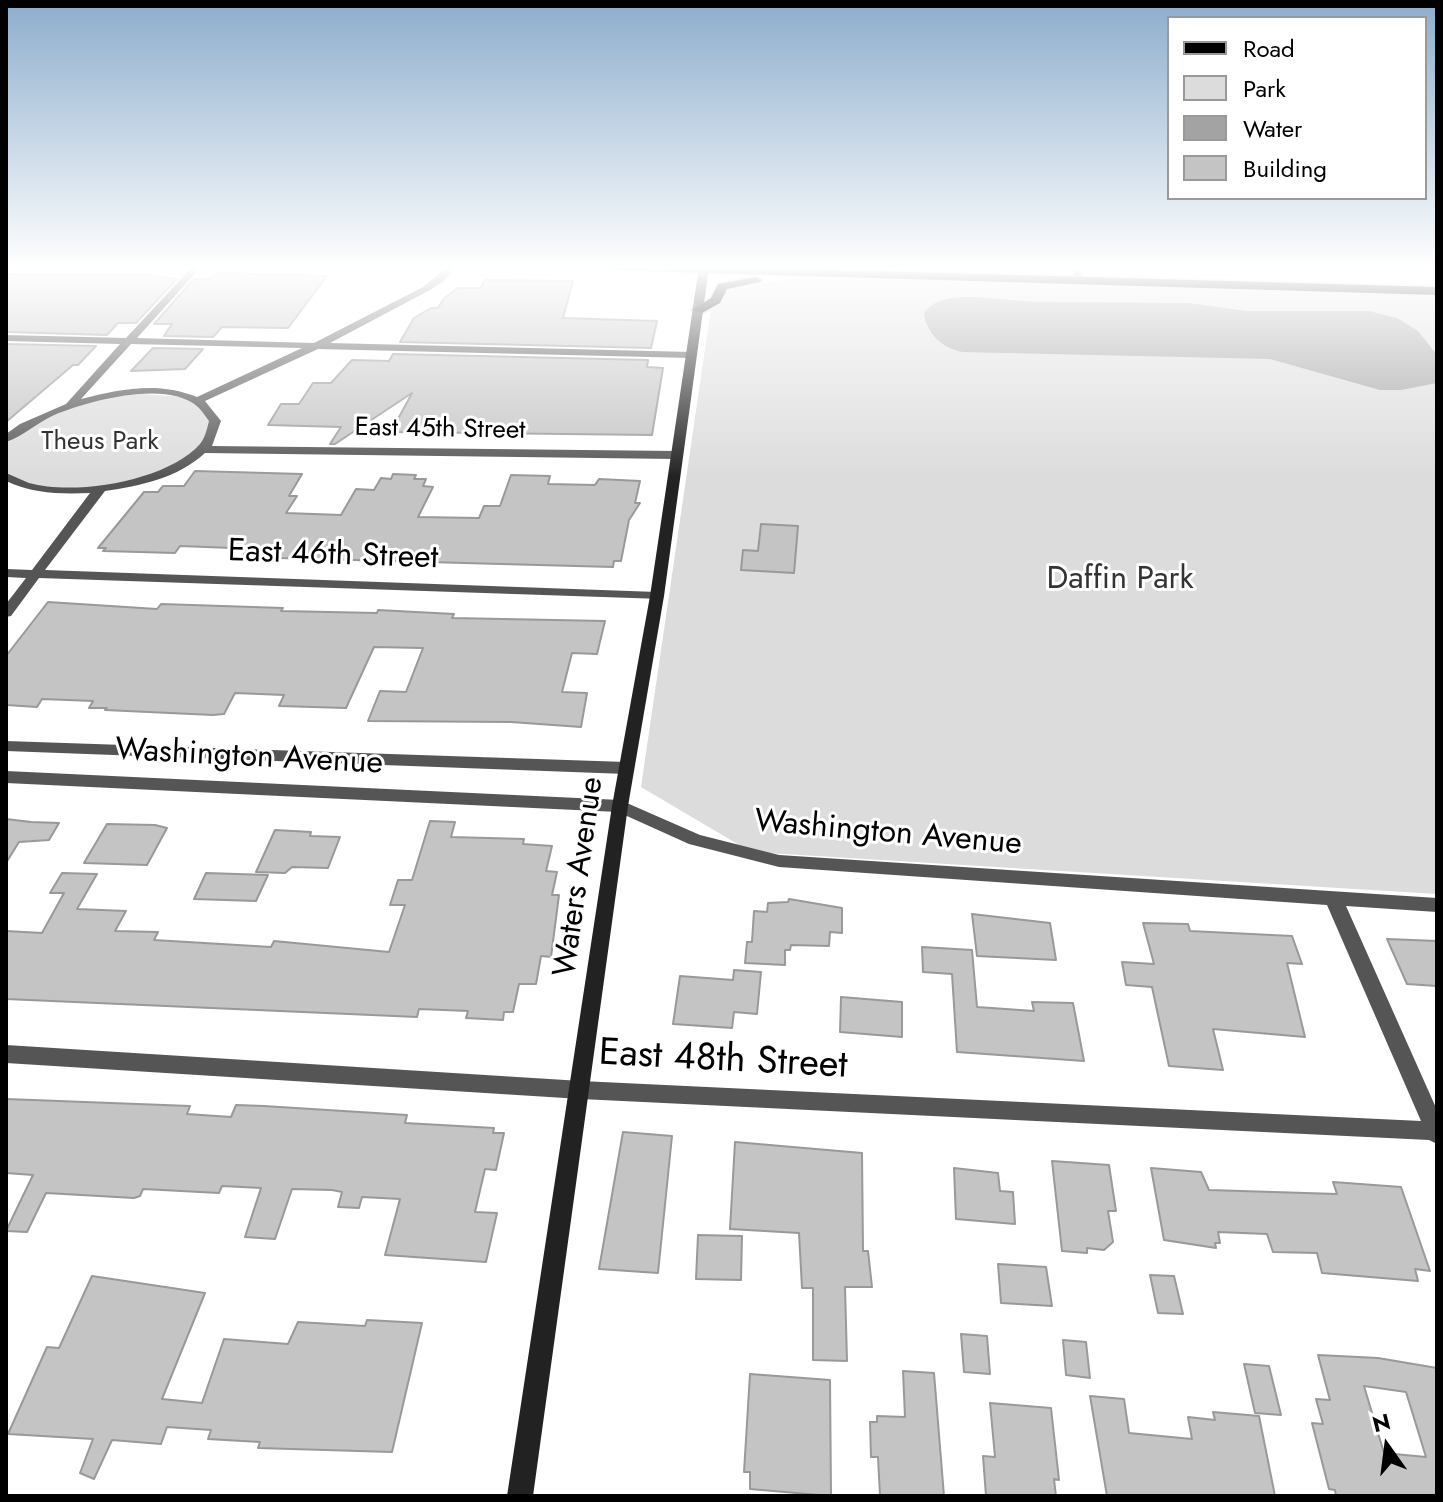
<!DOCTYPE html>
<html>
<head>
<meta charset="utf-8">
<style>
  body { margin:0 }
  #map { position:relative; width:1443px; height:1502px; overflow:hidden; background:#fff; font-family:Jost,sans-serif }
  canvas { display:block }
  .frame { position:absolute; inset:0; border:8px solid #000; pointer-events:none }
  .legend { position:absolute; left:1167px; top:16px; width:260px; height:184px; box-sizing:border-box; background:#fff; border:2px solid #999; margin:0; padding:10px 14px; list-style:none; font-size:24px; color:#000 }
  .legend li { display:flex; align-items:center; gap:16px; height:40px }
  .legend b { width:40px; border:2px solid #999 }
  .north { position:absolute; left:1347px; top:1406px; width:80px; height:80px; -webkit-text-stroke:6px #fff; paint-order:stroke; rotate:346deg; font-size:22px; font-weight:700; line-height:32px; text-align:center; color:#000 }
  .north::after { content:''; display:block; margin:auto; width:28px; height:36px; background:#000; clip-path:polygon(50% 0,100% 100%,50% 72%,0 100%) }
</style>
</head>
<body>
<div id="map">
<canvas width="1443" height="1502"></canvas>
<div class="frame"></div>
<ul class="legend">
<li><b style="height:10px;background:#000"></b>Road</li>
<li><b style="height:22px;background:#dcdcdc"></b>Park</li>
<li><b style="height:22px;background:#a3a3a3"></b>Water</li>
<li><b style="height:22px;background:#c4c4c4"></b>Building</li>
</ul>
<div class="north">N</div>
</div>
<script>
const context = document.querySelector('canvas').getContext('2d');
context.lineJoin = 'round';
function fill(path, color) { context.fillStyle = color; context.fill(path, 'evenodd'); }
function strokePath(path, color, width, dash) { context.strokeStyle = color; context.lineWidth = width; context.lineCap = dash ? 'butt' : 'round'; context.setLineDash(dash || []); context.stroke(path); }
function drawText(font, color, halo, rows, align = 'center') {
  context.font = font + ' Jost,sans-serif'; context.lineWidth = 6; context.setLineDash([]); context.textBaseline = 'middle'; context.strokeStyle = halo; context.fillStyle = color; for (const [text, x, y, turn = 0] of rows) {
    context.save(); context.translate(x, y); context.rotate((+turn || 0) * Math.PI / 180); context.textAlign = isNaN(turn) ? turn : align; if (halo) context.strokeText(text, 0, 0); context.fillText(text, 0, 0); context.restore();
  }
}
const green = new Path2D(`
  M793,278L1437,294V894L751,852L641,787L711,308L721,299L722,290Z
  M128,393L185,397L212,413L211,439L175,468L100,489L21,487L6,477V439C44,409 81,401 128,393Z`);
const water = new Path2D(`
  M975,297L1035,302L1189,303L1246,311H1369L1397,318L1418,331L1437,355V383L1401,390H1380L1270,359L963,352C942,348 927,334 924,314C933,297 957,297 975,297Z`);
const building = new Path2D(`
  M220,273L252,274L327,276L288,328L222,327L213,337L164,336L172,324H154L194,279H208Z
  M6,274L147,275L177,279L136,323H118L107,335L6,332Z
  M485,280L573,281L563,318L657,321L651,348L400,342L414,318L431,308H438L444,298L458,288H481Z
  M6,344L96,346L78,365H73L6,422Z
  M153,348L203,349L185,369L131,371Z
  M393,354L648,360L647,367L663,368L652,435L391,432L412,393L335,444H330L341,427L268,425L281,404H299L313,383H331L352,360L389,361Z
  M195,471L302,474L289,496H297L286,513L341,515L356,489L374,490L381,478L391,479L393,474L416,475L414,479H426L423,486L433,487L418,517L479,518L484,506H500L511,475L550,476L548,484L595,485L599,479L640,481L635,503H640L629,520L621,561H614L613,567L278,558L244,554L247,551L230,550L232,548L180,546L175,553L103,551L106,548H98L144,492H158L163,486H184Z
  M761,524L798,526L794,573L741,570L743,550L758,551Z
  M48,602L157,609L161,604L283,608L281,611L377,613L378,610L454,614L452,618L605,621L597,654L572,653L562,692L587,693L581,727L511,722L368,721L380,691L406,692L423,648L374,647L346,708L279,706L284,695L235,693L224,714L213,715L105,710L107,708H89L93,701L42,699L37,707L6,705V656Z
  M6,819L31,822L59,823L49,840L19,842L6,863Z
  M430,821L455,822L451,837L524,839L523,844L552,846L546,871L557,872L552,895H559L551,957L541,956L536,984H519L513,1012H504L503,1020L466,1018L468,1011L419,1009L417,1017L6,999V931L42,933L64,893H50L62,873L97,874L77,909L126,911L115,931L158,932L154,940L271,947L274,941L389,952L405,905H390L398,880H412Z
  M107,824L155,825L167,828L147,865L84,863Z
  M275,830L311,832L310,836L340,837L328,868L292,867L285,873L256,872Z
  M206,873L268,875L256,901L194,899Z
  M789,899L842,908V933L830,932L829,946L791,945L790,950H785V965L745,963L747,942H752L754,911L767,912L768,903L788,902Z
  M972,914L1050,923L1056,960L977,956Z
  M1143,923L1188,924L1190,931L1292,936L1302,964L1287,963L1305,1037L1213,1029L1223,1070L1169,1066L1152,987L1126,985L1122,962L1154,964Z
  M1387,939L1437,941V986L1407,984Z
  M922,947L972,950L977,1007L1034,1011L1032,1002L1073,1003L1084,1061L957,1052L952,974L923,972Z
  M734,970L761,972L757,1014L734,1012L732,1028L673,1024L680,976L733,980Z
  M841,997L902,1002V1037L840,1032Z
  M6,1099L190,1106L187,1114L231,1117L236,1105L264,1106L407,1115L405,1123L494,1128L493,1133H504L496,1170L485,1169L475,1212L497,1213L486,1262L385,1255L400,1199L362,1197L359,1208L338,1207L342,1192L332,1190L292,1189L275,1239L245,1237L261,1188L222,1186L219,1193L143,1189L140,1196L134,1198L46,1193L27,1232L6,1231L33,1175L6,1173Z
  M623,1132L672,1136L658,1273L599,1269Z
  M735,1142L862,1153L863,1251H868L872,1287H845L847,1361L813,1360V1288H802L799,1233L730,1229Z
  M1052,1161L1109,1165L1116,1211H1108L1113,1242L1104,1250L1087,1248V1253L1062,1251Z
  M954,1168L998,1173L1000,1191L1013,1192L1015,1224L956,1219Z
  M1151,1168L1201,1172L1209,1190L1337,1194L1333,1182L1401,1187L1430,1271L1415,1269L1418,1281L1322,1273L1317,1253L1273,1252L1267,1234L1218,1232L1220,1243H1215L1216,1248L1164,1240Z
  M698,1235L742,1236L741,1280L696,1279Z
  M998,1264L1046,1267L1052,1306L1001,1303Z
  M1150,1275L1174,1276L1183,1314L1158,1313Z
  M92,1276L205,1293L162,1399L202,1403L224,1339L288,1344L298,1322L365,1326L367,1320L422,1323L392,1452L258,1448L260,1442L208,1439L211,1430L167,1427L161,1444L112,1440L94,1479L80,1473L93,1439L8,1434L47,1347L59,1348Z
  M961,1334L987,1336L990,1374L964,1372Z
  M1063,1340L1086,1342L1090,1378L1066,1375Z
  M1318,1355L1378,1358L1437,1368V1496H1336L1335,1490L1329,1489L1312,1423L1323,1424L1316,1399L1330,1400ZM1364,1386L1406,1392L1426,1457L1384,1453Z
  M1244,1364L1269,1366L1281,1415L1255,1413Z
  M903,1371L934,1373L944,1496H880L878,1457H871L870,1422H877V1416L905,1417Z
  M750,1374L830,1380L831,1496L750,1489V1472H744Z
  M1090,1396L1124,1399L1129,1433L1192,1439L1188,1417L1215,1420L1213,1412L1259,1416L1275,1496H1107Z
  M990,1403L1051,1408L1059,1480L1054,1479L1056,1496H986L983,1456L995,1457Z`);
const minor = new Path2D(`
  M192,267H201L137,338L314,343L423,287L447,267H456L444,281L430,290L330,343L691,352L696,355L691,358L318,349L205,401L221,421L212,446L676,451L682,455L676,459L205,453C178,478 140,486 105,491L45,570L657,592L662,593L664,596L662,599L39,578L11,616L6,617V604L26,578L6,577V569L32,570L90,493C61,494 34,494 6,481V473C14,476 21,480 29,483C76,496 167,481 200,444C205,438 207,429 209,421C206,417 202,411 198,407C167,379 88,401 54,415C37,423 23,436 6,442V434L20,424L66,404L120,344L6,341V335L126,338ZM131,344L302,348L197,397C158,381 120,389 81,399Z
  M1071,267H1080L1083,282H1077Z
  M6,741L626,762L634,768L626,774L6,751Z
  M6,771L620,800L700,835L779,855L1437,898V912L1346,906L1437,1110V1144L1429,1140L581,1099L6,1063V1045L581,1081L1421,1121L1327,905L779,867L689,844L618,812L6,783Z`);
const secondary = new Path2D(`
  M699,267H709L664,596L628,806L533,1496H507L612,806L650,596Z`);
const primary = new Path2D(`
  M605,267H741L1437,287V295L610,270Z
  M756,277L762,280L760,282L727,289L720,303L702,313L692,310L711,298L718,284Z`);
const farStreetnames = [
  ["East 45th Street",440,430,1]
];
const farParknames = [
  ["Theus Park",100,443]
];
const streetNames = [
  ["East 46th Street",333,556,2],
  ["Washington Avenue",249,758,3],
  ["Washington Avenue",888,834,5],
  ["Waters Avenue",580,877,-82]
];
const parkNames = [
  ["Daffin Park",1120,580]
];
const nearStreetnames = [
  ["East 48th Street",723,1061,3]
];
fill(green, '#dcdcdc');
fill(water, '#a3a3a3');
fill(building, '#c4c4c4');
strokePath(building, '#999', 2);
strokePath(primary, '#dbdbdb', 4);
fill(minor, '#555');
fill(secondary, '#222');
fill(primary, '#000');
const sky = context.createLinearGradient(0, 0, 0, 478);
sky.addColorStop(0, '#8cadcc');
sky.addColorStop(0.56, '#fff');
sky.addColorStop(1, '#ffffff00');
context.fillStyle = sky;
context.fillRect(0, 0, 1443, 478);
drawText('26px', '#000', '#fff', farStreetnames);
drawText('26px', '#333', '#fff', farParknames);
drawText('32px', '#000', '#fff', streetNames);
drawText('32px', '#333', '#fff', parkNames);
drawText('38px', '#000', '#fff', nearStreetnames);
</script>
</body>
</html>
